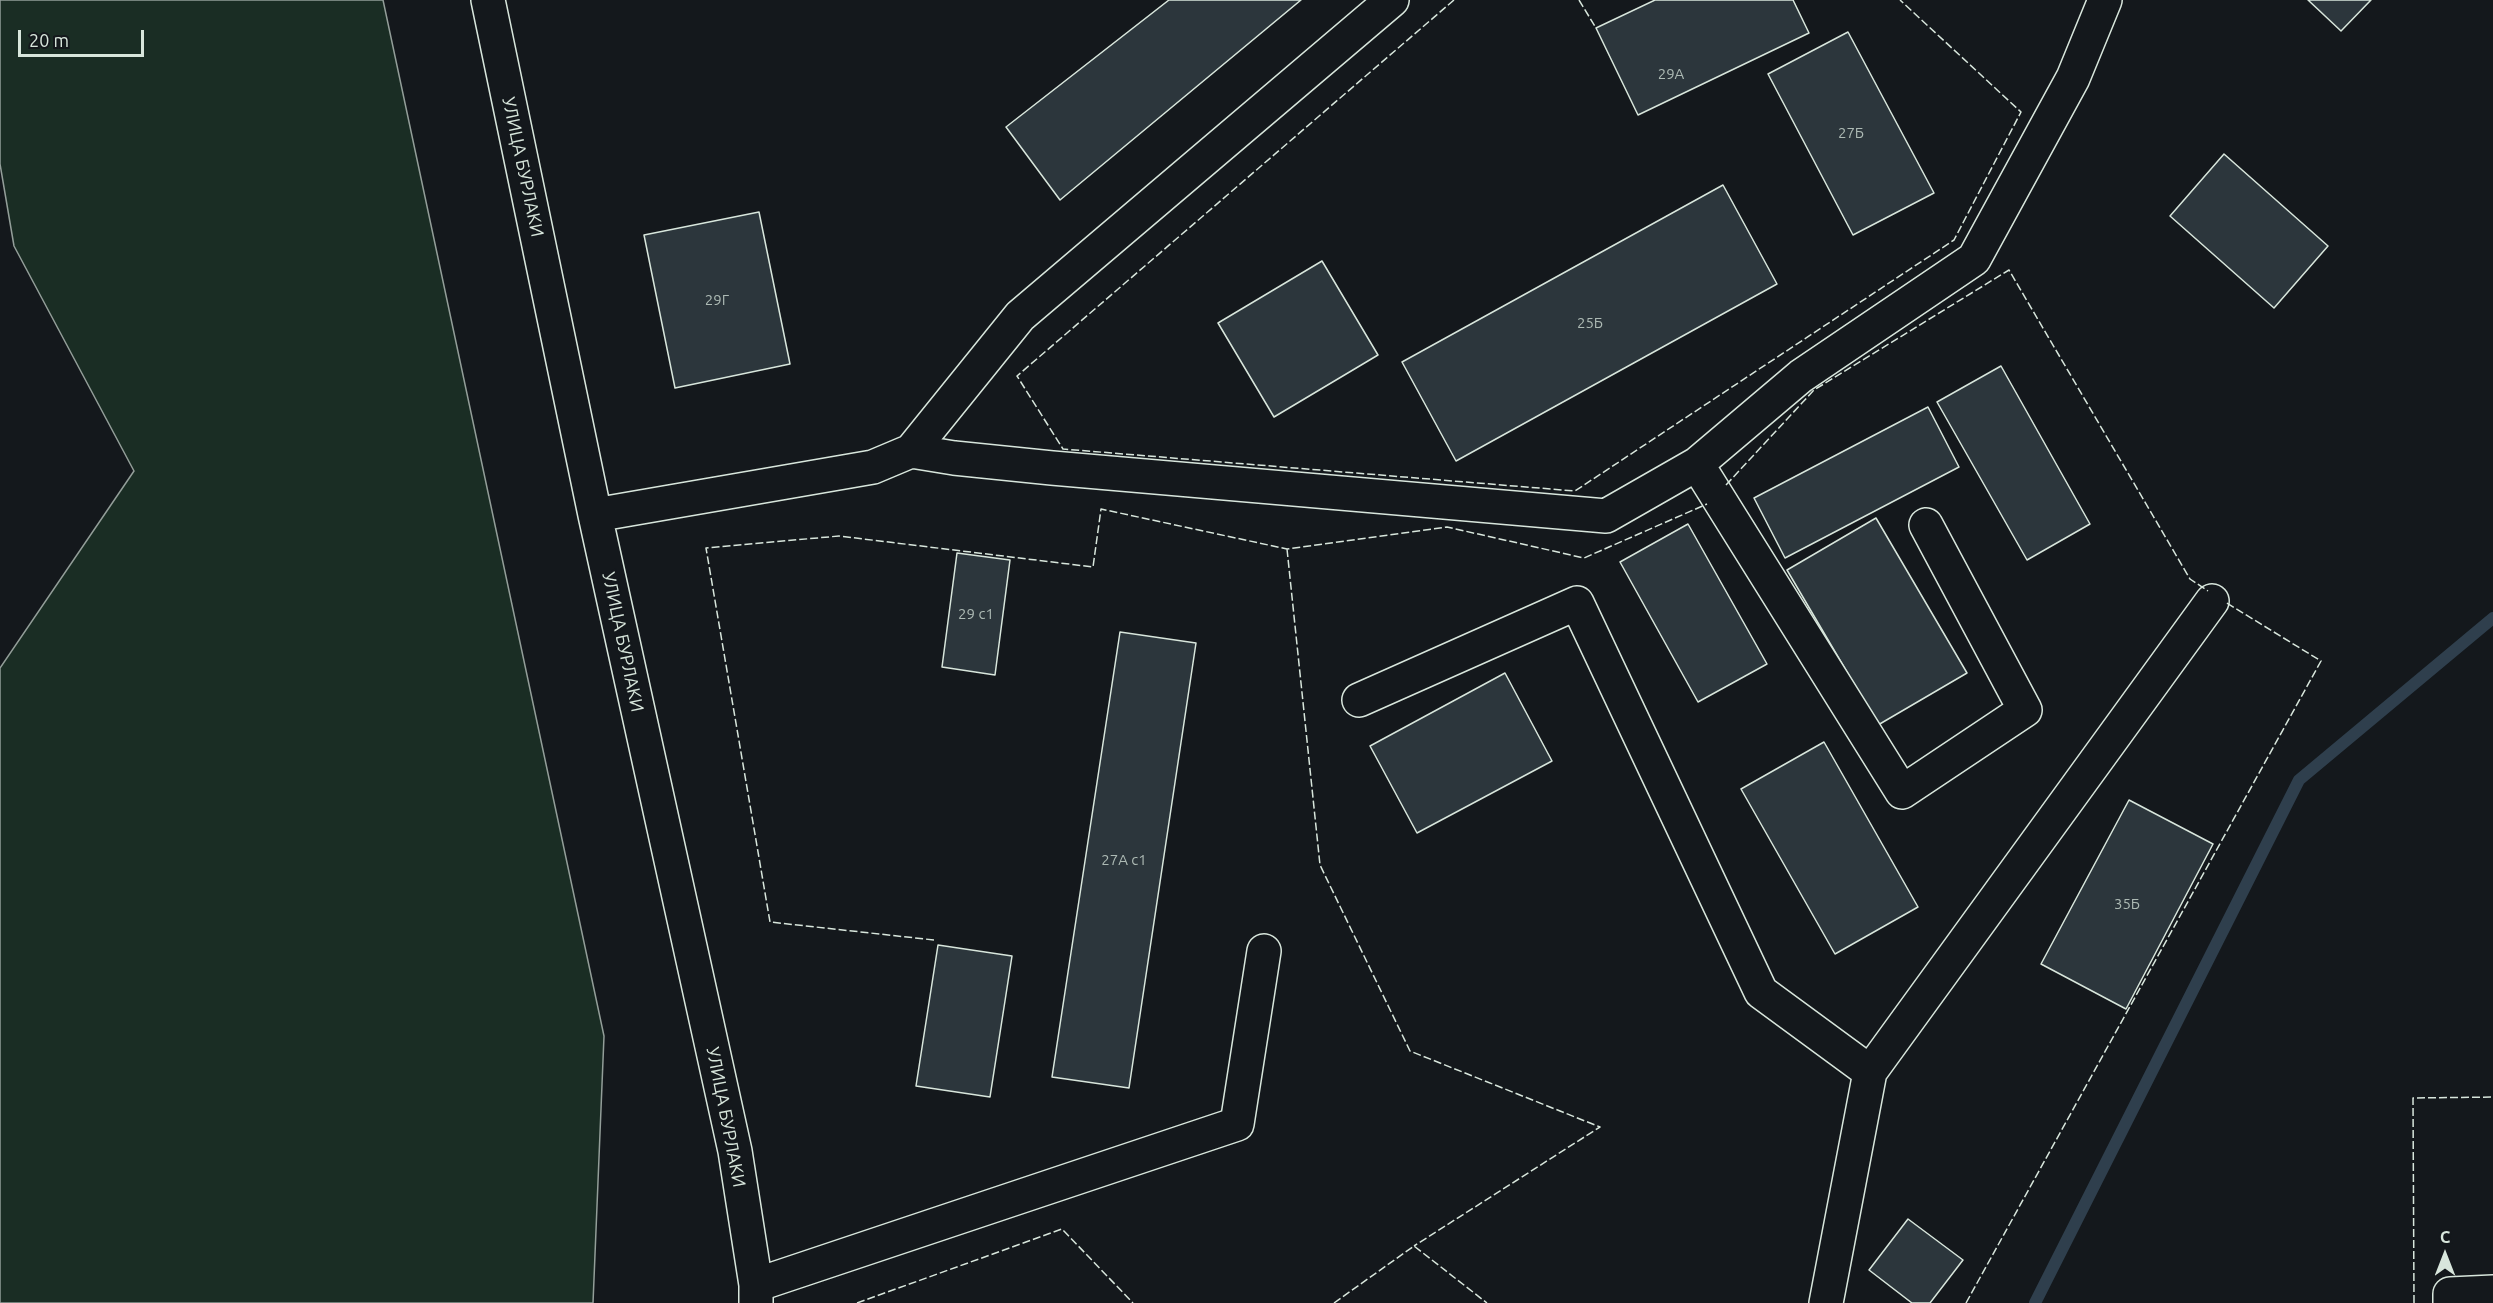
<!DOCTYPE html>
<html>
<head>
<meta charset="utf-8">
<style>
  body { margin:0 }
  #map { position:relative; width:2493px; height:1303px; overflow:hidden; background:#14181c; font-family:Ubuntu,sans-serif }
  canvas { display:block }
  .north { position:absolute; left:2415px; top:1225px; width:60px; height:60px; -webkit-text-stroke:4px #14181c; paint-order:stroke; rotate:0deg; font-size:16px; font-weight:700; line-height:24px; text-align:center; color:#d8e6dc }
  .north::after { content:''; display:block; margin:auto; width:21px; height:27px; background:#d8e6dc; clip-path:polygon(50% 0,100% 100%,50% 72%,0 100%) }
  .scale { position:absolute; left:18px; top:30px; width:126px; height:27px; box-sizing:border-box; border:3px solid #d8e6dc; border-top:0; padding-left:8px; font-size:18px; line-height:21px; white-space:nowrap; color:#d8e6dc; -webkit-text-stroke:4px #14181c; paint-order:stroke }
</style>
</head>
<body>
<div id="map">
<canvas width="2493" height="1303"></canvas>
<div class="north">С</div>
<div class="scale">20 m</div>
</div>
<script>
const context = document.querySelector('canvas').getContext('2d');
context.lineJoin = 'round';
function fill(path, color) { context.fillStyle = color; context.fill(path, 'evenodd'); }
function strokePath(path, color, width, dash) { context.strokeStyle = color; context.lineWidth = width; context.lineCap = dash ? 'butt' : 'round'; context.setLineDash(dash || []); context.stroke(path); }
function drawText(font, color, halo, rows, align = 'center') {
  context.font = font + ' Ubuntu,sans-serif'; context.lineWidth = 4.5; context.setLineDash([]); context.textBaseline = 'middle'; context.strokeStyle = halo; context.fillStyle = color; for (const [text, x, y, turn = 0] of rows) {
    context.save(); context.translate(x, y); context.rotate((+turn || 0) * Math.PI / 180); context.textAlign = isNaN(turn) ? turn : align; if (halo) context.strokeText(text, 0, 0); context.fillText(text, 0, 0); context.restore();
  }
}
const green = new Path2D(`
  M0,0H383L604,1036L593,1303H0V668L134,471L14,246L0,164Z`);
const stream = new Path2D(`
  M2035,1303L2299,780L2493,618`);
const building = new Path2D(`
  M1169,0H1301L1060,200L1006,127Z
  M1655,0H1793L1809,33L1638,115L1596,28Z
  M2308,0H2371L2341,31Z
  M1848,32L1934,193L1853,235L1768,74Z
  M2224,154L2328,246L2274,308L2170,216Z
  M1723,185L1777,284L1456,461L1402,362Z
  M759,212L790,364L675,388L644,235Z
  M1322,261L1378,355L1274,417L1218,323Z
  M2001,366L2090,524L2027,560L1937,402Z
  M1928,407L1959,467L1785,558L1754,498Z
  M1876,518L1967,673L1878,725L1787,570Z
  M1688,524L1767,664L1698,702L1620,562Z
  M957,553L1010,560L995,675L942,667Z
  M1120,632L1196,643L1129,1088L1052,1077Z
  M1505,673L1552,761L1417,833L1370,746Z
  M1824,742L1918,907L1835,954L1741,789Z
  M2129,800L2213,844L2126,1009L2041,964Z
  M938,945L1012,956L990,1097L916,1086Z
  M1908,1219L1963,1260L1930,1303H1912L1869,1270Z`);
const minor = new Path2D(`
  M488,0L595,515L735,1151L756,1285V1303
  M911,451L954,458L1052,468L1606,516L1697,464L1801,376L1974,259L2073,78L2105,0
  M1697,464L1902,792L2025,710L1926,525
  M595,515L873,467L911,451L1020,316L1392,0
  M1359,700L1577,603L1761,992L1870,1072
  M756,1285L1237,1124L1264,951
  M1826,1303L1870,1072L2212,601
  M2450,1303V1294L2493,1292`);
const fence = new Path2D(`
  M1454,0L1017,376L1063,449L1575,491L1954,240L2021,112L1900,0
  M1579,0L1596,28
  M1726,485L1814,390L2009,270L2190,579L2208,591
  M1287,549L1320,865L1410,1051L1600,1127L1414,1246
  M934,940L770,922L706,548L839,536L1093,567L1101,509L1287,549L1447,527L1584,558L1707,504
  M857,1303L1062,1229L1133,1303
  M1334,1303L1414,1246L1487,1303
  M1966,1303L2321,661L2225,602
  M2414,1303L2413,1098L2493,1097`);
const numberNames = [
  ["29А",1671,74],
  ["27Б",1851,133],
  ["29Г",717,300],
  ["25Б",1590,323],
  ["29 с1",976,614],
  ["27А с1",1124,860],
  ["35Б",2127,904]
];
const streetNames = [
  ["УЛИЦА БУРЛАКИ",523,167,78],
  ["УЛИЦА БУРЛАКИ",623,642,78],
  ["УЛИЦА БУРЛАКИ",726,1117,79]
];
fill(green, '#1a2d24');
strokePath(green, '#939e99', 1.5);
strokePath(stream, '#2f3f4d', 12);
fill(building, '#2c363c');
strokePath(building, '#d8e6dc', 1.5);
strokePath(minor, '#d8e6dc', 36);
strokePath(minor, '#14181c', 33);
strokePath(fence, '#d8e6dc', 1.5, [8, 3]);
drawText('15px', '#adbab4', null, numberNames);
drawText('18px', '#d8e6dc', '#14181c', streetNames);
</script>
</body>
</html>
